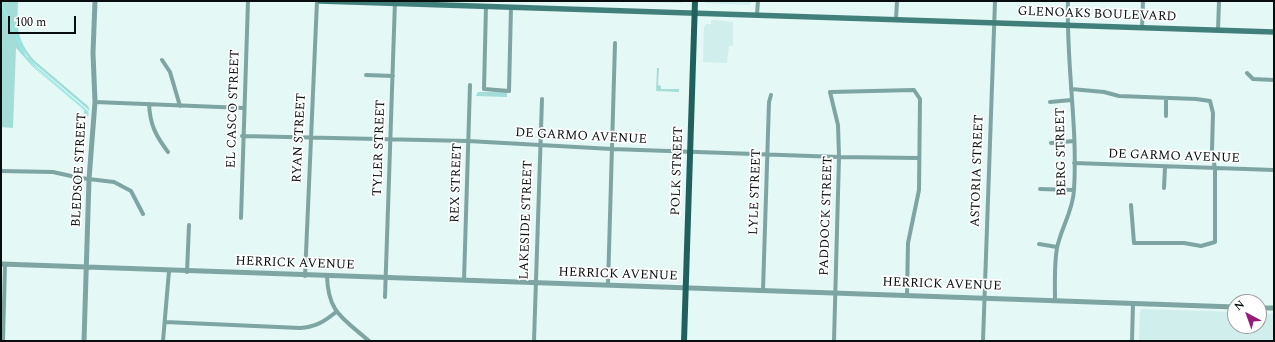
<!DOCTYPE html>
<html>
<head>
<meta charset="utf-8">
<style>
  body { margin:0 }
  #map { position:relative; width:1275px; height:342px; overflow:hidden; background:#e4f8f6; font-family:Spectral,serif }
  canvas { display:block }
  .frame { position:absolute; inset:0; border:2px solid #080e0e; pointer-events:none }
  .north { position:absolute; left:1227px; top:294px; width:40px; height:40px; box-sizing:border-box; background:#fff; border:1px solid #9c9f9f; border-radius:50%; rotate:319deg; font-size:11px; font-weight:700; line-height:16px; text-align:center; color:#080e0e }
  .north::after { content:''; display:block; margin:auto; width:14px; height:18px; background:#951d78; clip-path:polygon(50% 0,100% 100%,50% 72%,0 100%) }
  .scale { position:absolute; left:8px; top:16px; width:68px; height:18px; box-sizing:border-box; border:2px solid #080e0e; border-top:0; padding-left:5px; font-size:12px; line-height:14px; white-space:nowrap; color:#080e0e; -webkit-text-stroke:3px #fff; paint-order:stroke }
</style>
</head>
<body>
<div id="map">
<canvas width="1275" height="342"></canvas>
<div class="frame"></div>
<div class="north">N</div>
<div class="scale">100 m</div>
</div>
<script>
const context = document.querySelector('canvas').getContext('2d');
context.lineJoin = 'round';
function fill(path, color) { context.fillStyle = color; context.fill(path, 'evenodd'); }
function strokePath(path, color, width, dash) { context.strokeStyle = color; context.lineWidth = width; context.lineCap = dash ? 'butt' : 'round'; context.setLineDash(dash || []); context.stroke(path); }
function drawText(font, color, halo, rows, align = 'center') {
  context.font = font + ' Spectral,serif'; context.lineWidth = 3.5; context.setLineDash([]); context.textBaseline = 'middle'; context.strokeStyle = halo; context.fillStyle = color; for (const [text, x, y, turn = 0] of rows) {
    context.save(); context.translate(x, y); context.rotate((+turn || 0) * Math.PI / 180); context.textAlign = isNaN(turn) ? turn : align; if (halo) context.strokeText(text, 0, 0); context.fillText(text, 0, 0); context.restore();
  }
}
const built = new Path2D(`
  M616,1H684L682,3Z
  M705,1H753L749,5L705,3Z
  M714,20L733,22V46H729L727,63L703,62L704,27L706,24H711V21Z
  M1142,309L1235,312V326H1259V313L1274,314V341H1139L1140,312Z`);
const green = new Path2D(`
  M1,1H18C17,27 16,40 35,61L88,106L90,111L30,60L20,45Z
  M1,5L26,57L35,68L89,114L88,116H84V110L34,68L16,48L13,128L1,127Z
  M657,68H659L658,85L661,86V89H679V92L656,91Z
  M478,92H507V97L476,96Z`);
const stream = new Path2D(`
  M1,3L26,57L37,68L88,112`);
const minor = new Path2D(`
  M486,6L484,89L509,91L511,7
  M757,14L758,1
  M896,19L897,1
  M1142,28L1143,1
  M1218,30L1219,1
  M162,60L170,72L180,106
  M1247,73L1253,79L1274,80
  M366,75L393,76
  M1071,89L1104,92L1119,96L1196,99L1210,101L1213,113L1212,150L1215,169V242L1201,246L1184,243H1134L1131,205
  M1166,99V116
  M95,102L244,108
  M1050,102L1071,100
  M149,104C150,125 156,136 168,152
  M242,136L468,141L612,149L839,157L919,158
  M1051,143L1074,141
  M1074,163L1274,170
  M1,171L53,172L80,178L114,182L131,191L143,214
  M1164,188L1165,167
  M1040,189L1074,190
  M241,218L248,1
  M1039,244L1057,247
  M187,272L189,225
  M305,276L317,1
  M327,276C328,313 343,318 369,341
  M464,280L470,85
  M608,285L615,43
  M763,290L769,102L771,95
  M385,297L395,1
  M1055,300C1055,283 1054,265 1057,248C1061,228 1073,211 1074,190C1078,127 1066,64 1068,1
  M165,322L300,328C315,327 324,322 336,312
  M3,341L5,265
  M163,341L169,271
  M534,341L542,99
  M834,341L839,157L838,125L830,92L914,90L920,99L919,190L908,243L907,295
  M983,341L995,1
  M1132,341L1133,303`);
const tertiary = new Path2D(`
  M1,264L1235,307
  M1259,308H1274
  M84,341L89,179L95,102L93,53L95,1`);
const secondary = new Path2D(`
  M320,1L1274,32`);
const primary = new Path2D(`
  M684,341L695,1`);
const streetNames = [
  ["GLENOAKS BOULEVARD",1097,15,2],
  ["EL CASCO STREET",234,109,-88],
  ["DE GARMO AVENUE",581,137,3],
  ["RYAN STREET",300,138,-87],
  ["TYLER STREET",380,148,-88],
  ["BERG STREET",1062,152,-91],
  ["DE GARMO AVENUE",1174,157,2],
  ["BLEDSOE STREET",80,170,-87],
  ["POLK STREET",678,171,-88],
  ["ASTORIA STREET",978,171,-88],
  ["REX STREET",457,183,-88],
  ["LYLE STREET",756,192,-88],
  ["PADDOCK STREET",827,216,-88],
  ["LAKESIDE STREET",527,220,-88],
  ["HERRICK AVENUE",295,264,2],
  ["HERRICK AVENUE",618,275,2],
  ["HERRICK AVENUE",942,285,2]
];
fill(built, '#d0eeeb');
fill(green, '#a4dcd7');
strokePath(stream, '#88ece5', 1.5);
strokePath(minor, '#7ea5a2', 4);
strokePath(tertiary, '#7ea5a2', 5);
strokePath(secondary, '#417f7b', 5.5);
strokePath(primary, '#21615d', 6);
drawText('13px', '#080e0e', '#fff', streetNames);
</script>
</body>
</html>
